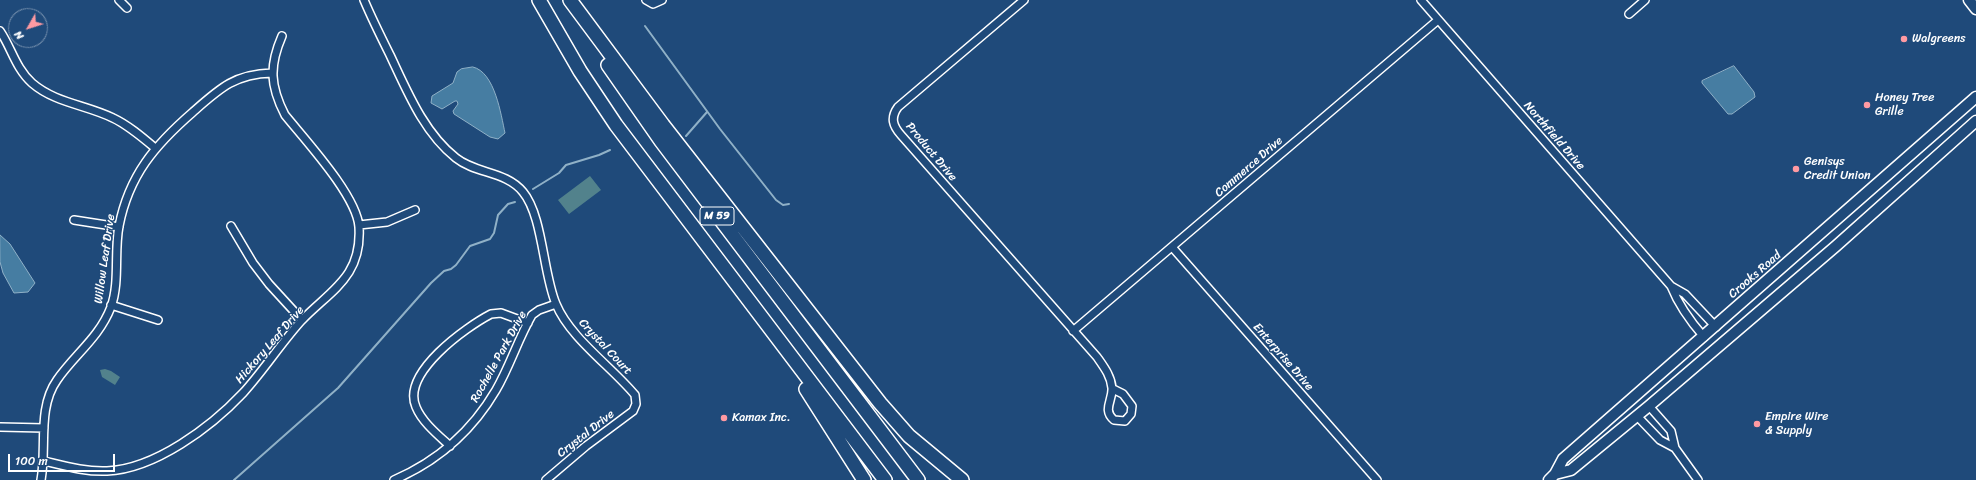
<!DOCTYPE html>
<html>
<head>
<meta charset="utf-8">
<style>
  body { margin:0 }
  #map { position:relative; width:1976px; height:480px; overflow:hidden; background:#1f4a7a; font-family:Sriracha,sans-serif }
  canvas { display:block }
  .north { position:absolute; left:8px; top:8px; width:40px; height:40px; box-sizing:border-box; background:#1f4a7a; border:1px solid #7992af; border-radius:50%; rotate:231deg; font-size:11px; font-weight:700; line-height:16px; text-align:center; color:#fff }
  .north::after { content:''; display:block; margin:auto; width:14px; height:18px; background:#ff9aa2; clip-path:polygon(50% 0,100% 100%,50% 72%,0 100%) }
  .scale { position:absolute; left:8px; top:454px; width:107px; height:18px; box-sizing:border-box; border:2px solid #fff; border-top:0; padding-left:5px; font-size:12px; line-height:14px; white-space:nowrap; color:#fff; -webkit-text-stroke:3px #1f4a7a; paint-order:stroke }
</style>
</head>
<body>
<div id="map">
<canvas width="1976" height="480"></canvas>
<div class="north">N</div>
<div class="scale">100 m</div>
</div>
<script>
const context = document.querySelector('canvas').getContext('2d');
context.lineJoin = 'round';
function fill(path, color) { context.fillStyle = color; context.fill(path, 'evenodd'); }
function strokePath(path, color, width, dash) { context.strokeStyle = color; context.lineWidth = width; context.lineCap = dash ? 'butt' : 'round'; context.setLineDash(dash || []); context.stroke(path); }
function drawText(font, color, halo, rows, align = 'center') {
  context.font = font + ' Sriracha,sans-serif'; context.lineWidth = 3; context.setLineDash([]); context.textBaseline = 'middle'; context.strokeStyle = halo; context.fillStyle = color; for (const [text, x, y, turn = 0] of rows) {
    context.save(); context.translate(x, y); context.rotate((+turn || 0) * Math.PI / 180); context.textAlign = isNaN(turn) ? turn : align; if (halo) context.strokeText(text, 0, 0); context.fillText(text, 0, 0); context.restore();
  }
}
const green = new Path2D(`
  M590,176L601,190L569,214L558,200Z
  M105,369L111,371L120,377L115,385L102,377L100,370Z`);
const water = new Path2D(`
  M1734,66L1754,92L1755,97L1732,114H1728L1702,83V81Z
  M473,67C495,72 501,115 505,133L498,139L490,137L454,114L453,111L458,104L457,101H455L442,109L431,103L432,96L453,83L457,72L461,69Z
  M0,235L10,244L35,283L28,292L14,293L3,273L0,262Z`);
const stream = new Path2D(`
  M645,26L720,129L776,200L783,205L789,204
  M686,136L707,112
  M533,189L559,173L566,165L599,155L610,150
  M234,480L338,388L431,283L444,271L451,269L456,265L470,246L490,239L494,233L498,215L508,204L515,202`);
const street = new Path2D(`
  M119,0L127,8
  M364,0C372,19 381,37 390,55C407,91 424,133 456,158C476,174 506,171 523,192C543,216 543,274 556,304C570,338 612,367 635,395L636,404L633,411L586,446L546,480
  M646,0L653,4L662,0
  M1024,0L898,107C890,118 893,126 901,135L1097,357C1104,367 1111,376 1112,388C1113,400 1102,410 1114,420L1125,421L1131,414L1132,406L1123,394L1113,389
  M1421,0L1671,286L1685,294L1716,327
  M1629,14L1645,0
  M0,31C11,47 16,69 32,83C55,103 87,105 113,118C128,125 142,137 155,148
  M74,220L119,227
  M359,225L387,222L415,210
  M231,226L253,263L269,284L302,320
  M1172,247L1377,480
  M1671,286C1679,306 1690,321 1704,337
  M111,305L158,320
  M1073,331L1438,20
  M1649,406L1671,431L1675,448L1698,480
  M1637,416L1660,440L1675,448
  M0,427L44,428
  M450,446C438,435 422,422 416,407C401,373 466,327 491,314L501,313L528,323
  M44,461C65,466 86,472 107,471C155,469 211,427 243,393C264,370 281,343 302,320C331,290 362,277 359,227C357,196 306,141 285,115C270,86 269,66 282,36
  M41,480C47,448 37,408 57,380C75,354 99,338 111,307C120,282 114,252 119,226C129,175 155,145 193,112C220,88 235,74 272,73
  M394,480C438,461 472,431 496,390C510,366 518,339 532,315L539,310L556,304`);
const secondary = new Path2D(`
  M1969,0L1976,9
  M1555,474L1563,459L1976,97
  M1549,480L1555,474L1571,470L1649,406L1836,246L1976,121`);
const highway = new Path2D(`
  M539,0L580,71L616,125L885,480
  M570,0L663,125L880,403L909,436L962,480
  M608,65L661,141L918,480
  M806,389L864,480`);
const markers = [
  [1904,39,4,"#ff9aa2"],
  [1867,105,4,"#ff9aa2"],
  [1796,169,4,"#ff9aa2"],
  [724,418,4,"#ff9aa2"],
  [1757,424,4,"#ff9aa2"]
];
const shields = [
  [717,216,34]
];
const shieldNames = [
  ["M 59",717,216]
];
const poiNames = [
  ["Walgreens",1912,39],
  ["Honey Tree",1875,98],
  ["Grille",1875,112],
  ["Genisys",1804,162],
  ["Credit Union",1804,176],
  ["Empire Wire",1765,417],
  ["& Supply",1765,431],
  ["Kamax Inc.",732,418]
];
const streetNames = [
  ["Northfield Drive",1554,136,49],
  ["Product Drive",931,152,50],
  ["Commerce Drive",1249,167,-41],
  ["Willow Leaf Drive",105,259,-82],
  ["Crooks Road",1755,275,-41],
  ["Hickory Leaf Drive",270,345,-49],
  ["Crystal Court",605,347,47],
  ["Rochelle Park Drive",499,357,-61],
  ["Enterprise Drive",1283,357,49],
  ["Crystal Drive",586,434,-38]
];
fill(green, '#52828c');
fill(water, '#467da2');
strokePath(water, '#90b1c7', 1);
strokePath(stream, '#90b1c7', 2);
strokePath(street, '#fff', 10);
strokePath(secondary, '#fff', 13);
strokePath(highway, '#fff', 16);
strokePath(street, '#1f4a7a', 7);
strokePath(secondary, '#1f4a7a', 10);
strokePath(highway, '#1f4a7a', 13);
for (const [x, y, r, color] of markers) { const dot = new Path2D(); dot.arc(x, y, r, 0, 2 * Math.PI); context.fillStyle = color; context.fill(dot); strokePath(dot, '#1f4a7a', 1.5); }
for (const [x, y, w] of shields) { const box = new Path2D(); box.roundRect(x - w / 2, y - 9, w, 18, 3); context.fillStyle = '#1f4a7a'; context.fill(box); strokePath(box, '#fff', 1); }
drawText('bold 11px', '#fff', null, shieldNames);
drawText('12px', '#fff', '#1f4a7a', poiNames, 'left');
drawText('12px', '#fff', '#1f4a7a', streetNames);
</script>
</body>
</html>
